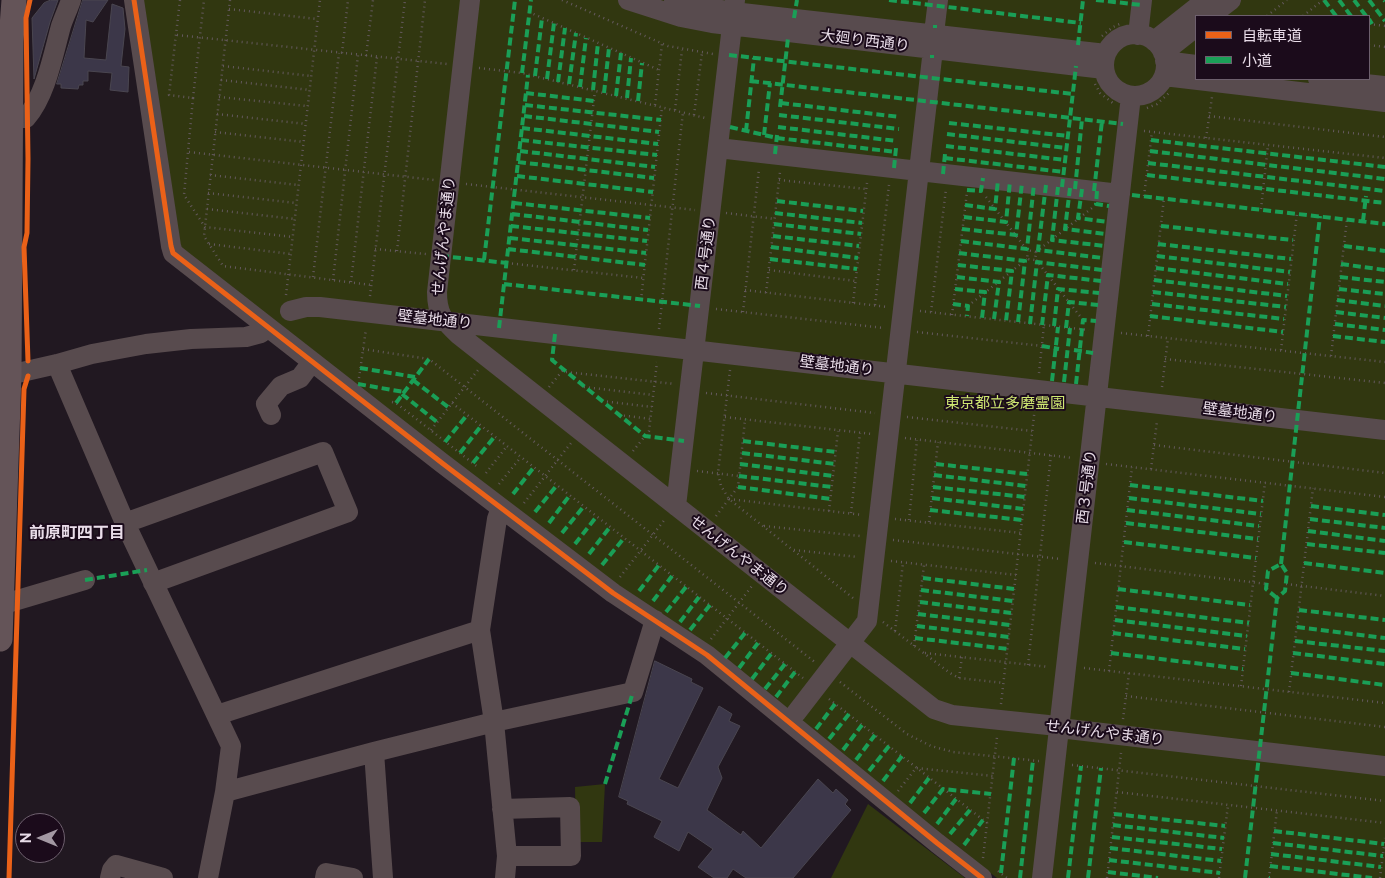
<!DOCTYPE html>
<html>
<head>
<meta charset="utf-8">
<style>
  body { margin:0 }
  #map { position:relative; width:1385px; height:878px; overflow:hidden; background:#211821; font-family:Raleway,"Noto Sans JP",sans-serif }
  canvas { display:block }
  .legend { position:absolute; left:1195px; top:15px; width:175px; height:65px; box-sizing:border-box; background:#1b0b1b; border:1px solid #6d5f6d; margin:0; padding:6px 9px; list-style:none; font-size:15px; color:#e9dde9 }
  .legend li { display:flex; align-items:center; gap:10px; height:25px }
  .legend b { width:25px; border:1px solid #6d5f6d }
  .north { position:absolute; left:15px; top:813px; width:50px; height:50px; box-sizing:border-box; background:#1b0b1b; border:1px solid #6d5f6d; border-radius:50%; rotate:270deg; font-size:14px; font-weight:700; line-height:20px; text-align:center; color:#e9dde9 }
  .north::after { content:''; display:block; margin:auto; width:18px; height:22px; background:#a398a3; clip-path:polygon(50% 0,100% 100%,50% 72%,0 100%) }
</style>
</head>
<body>
<div id="map">
<canvas width="1385" height="878"></canvas>
<ul class="legend">
<li><b style="height:6px;background:#ea6118"></b>自転車道</li>
<li><b style="height:6px;background:#1a9f57"></b>小道</li>
</ul>
<div class="north">N</div>
</div>
<script>
const context = document.querySelector('canvas').getContext('2d');
context.lineJoin = 'round';
function fill(path, color) { context.fillStyle = color; context.fill(path, 'evenodd'); }
function strokePath(path, color, width, dash) { context.strokeStyle = color; context.lineWidth = width; context.lineCap = dash ? 'butt' : 'round'; context.setLineDash(dash || []); context.stroke(path); }
function drawText(font, color, halo, rows, align = 'center') {
  context.font = font + ' Raleway,"Noto Sans JP",sans-serif'; context.lineWidth = 4; context.setLineDash([]); context.textBaseline = 'middle'; context.strokeStyle = halo; context.fillStyle = color; for (const [text, x, y, turn = 0] of rows) {
    context.save(); context.translate(x, y); context.rotate((+turn || 0) * Math.PI / 180); context.textAlign = isNaN(turn) ? turn : align; if (halo) context.strokeText(text, 0, 0); context.fillText(text, 0, 0); context.restore();
  }
}
const green = new Path2D(`
  M140,0H1385V878H997L181,253ZM1196,16H1369V79H1196Z
  M605,784L602,842H576L575,787Z
  M868,804L965,878H831Z`);
const building = new Path2D(`
  M51,0H58L50,22L34,79L32,18L44,3Z
  M83,0H108L93,22L86,20L84,58L106,60L112,4L123,8L125,29L121,66L129,67L128,92L110,90L112,73L88,71V81H83V85H79L78,89L61,88V84H57Z
  M655,661L692,679L691,682L703,688L659,779L678,788L719,706L732,714L729,721L740,726L718,767L722,778L707,810L741,835L743,831L761,848L818,779L833,793L836,789L848,800L845,804L851,810L793,878H746L733,869L727,878H714L698,867L713,849L688,832L679,851L654,837L662,821L627,804L628,801L619,797Z`);
const path = new Path2D(`
  M180,0L169,95L193,98L184,195L205,227L293,237
  M230,0L204,236L223,266L371,285
  M562,0L668,46L713,54
  M229,9L317,19
  M529,12L659,70
  M1267,16L1287,0
  M1303,16L1323,0
  M1369,24L1385,26
  M177,35L447,64
  M1102,36L1113,27L1122,23
  M1369,45L1385,47
  M342,53L348,0
  M366,56L373,0
  M223,66L311,76
  M479,68L522,73L705,118
  M221,80L310,90
  M1095,84L1100,93L1114,104
  M219,97L307,106
  M193,98L204,0
  M655,105L662,44
  M1147,108L1157,104L1169,93
  M675,110L682,50
  M217,114L306,124
  M694,115L702,53
  M1209,116L1385,137
  M1144,131L1385,158
  M215,132L304,142
  M1206,138L1212,97
  M189,152L434,180
  M210,175L298,185
  M779,180L866,189
  M466,184L695,210
  M208,193L296,203
  M1144,196L1152,132
  M986,197L1027,250L1036,252L1035,260L1027,259L1028,251
  M207,209L295,219
  M1261,209L1268,145
  M726,213L775,219
  M209,244L291,254
  M375,249L426,254
  M397,251L425,0
  M1036,252L1092,208
  M1036,260L1083,320
  M507,263L643,278
  M574,270L595,91
  M769,270L856,281
  M313,277L339,53
  M333,280L358,55
  M351,282L377,57
  M745,290L888,307
  M766,293L780,172
  M286,295L320,0
  M370,296L405,0
  M641,300L662,107
  M853,303L867,183
  M875,305L889,185
  M968,306L1027,259
  M716,309L884,328
  M920,311L1089,330
  M743,312L759,169
  M931,312L946,189
  M952,315L967,192
  M659,329L683,112
  M917,332L1042,346
  M1121,333L1385,362
  M1148,336L1164,198
  M363,349L429,359L816,663
  M1281,350L1297,213
  M1331,356L1347,219
  M1165,359L1385,383
  M730,370L718,473L721,486L729,499L853,598
  M566,372L675,384
  M1039,373L1044,325
  M359,378L366,329
  M549,387L563,370
  M584,387L653,395
  M1162,387L1168,338
  M706,393L875,413
  M602,401L652,407
  M392,402L396,403L479,468
  M452,403L803,678
  M619,415L651,419
  M725,417L872,434
  M907,417L1032,431
  M431,430L478,370
  M905,438L1073,458
  M1154,445L1385,473
  M633,451L649,431L657,362
  M1106,464L1385,497
  M1151,469L1157,421
  M697,471L739,476
  M486,473L507,446
  M499,484L521,457
  M729,499L863,515
  M524,503L571,443
  M829,511L838,431
  M851,513L860,433
  M716,516L738,487L745,420
  M895,519L1021,533
  M909,520L917,440
  M929,522L938,442
  M764,526L860,536
  M893,540L1061,559
  M794,550L858,557
  M891,561L1016,575
  M1095,563L1267,584
  M620,577L666,518
  M1286,584L1385,596
  M883,622L950,673L959,678L1004,683
  M895,631L903,563
  M711,639L752,586
  M914,646L924,565
  M925,653L1049,667
  M1028,665L1051,455
  M1084,668L1385,703
  M1109,671L1132,467
  M959,678L962,657
  M840,682L907,734L931,746L953,752L1039,761
  M1241,686L1265,482
  M1289,692L1313,488
  M1126,696L1385,727
  M829,699L987,823
  M1001,704L1035,407
  M1123,719L1129,673
  M1072,765L1385,801
  M898,791L916,768L993,776
  M1117,792L1385,823
  M983,858L997,737
  M998,871L1007,878
  M1107,878L1121,753
  M1219,878L1228,805
  M1269,878L1277,810
  M1380,878L1385,838`);
const minor = new Path2D(`
  M134,0L171,246L173,253L442,463L613,593L707,655L937,843L982,878
  M470,0L437,292C437,314 443,320 459,335L934,709L952,715L1048,725L1068,729L1385,766
  M628,0L681,17L712,23L1104,69
  M674,0L698,6L733,12L1106,54
  M1210,16L1231,0
  M935,25L938,0
  M1104 65a31 31 0 1 1 62 0a31 31 0 1 1-62 0Z
  M1138,35L1142,0
  M1154,41L1206,0
  M1163,53L1196,27
  M1165,61L1196,65
  M1164,76L1385,102
  M1318,79L1385,86
  M10,118H26C46,95 53,55 61,26C64,17 68,9 71,0
  M718,148L1120,194
  M290,311L306,307H320L1385,430
  M57,364L125,523L231,746L225,792L208,878
  M0,377L57,364L92,354L146,344L191,339L246,337L261,333L267,327
  M271,415L266,404L281,386L300,378L312,362
  M676,506L735,0
  M501,508L497,519L480,630L494,722L507,856L505,878
  M125,523L323,452L348,512L153,583
  M1,605L85,580
  M796,713L867,621L932,58
  M217,715L480,630
  M374,752L383,878
  M225,792L374,752L494,722L633,692L655,620
  M502,809L570,807L571,856H507
  M110,878L112,870L116,865L163,878
  M325,878L326,873L353,878
  M1042,878L1131,96`);
const major = new Path2D(`
  M0,639L9,374L11,41L14,0`);
const quiet = new Path2D(`
  M889,0L1081,23
  M1096,0L1142,5
  M1324,0L1336,16
  M1339,0L1351,16
  M1354,0L1366,16
  M1369,0L1385,21
  M1384,0L1385,1
  M794,18L797,0
  M1369,19L1372,24
  M935,28V25
  M1078,45L1083,0
  M729,55L1073,94
  M932,58V55
  M522,73L531,0
  M535,76L542,18
  M547,79L554,23
  M751,81L1123,124
  M558,82L565,28
  M569,84L576,33
  M580,87L586,38
  M593,90L598,43
  M526,93L594,101
  M604,93L609,48
  M616,96L621,53
  M627,98L631,58
  M638,101L642,63
  M781,103L900,117
  M525,105L661,120
  M780,107L788,38
  M779,115L899,129
  M524,116L659,132
  M949,123L1068,136
  M730,127L777,138L896,152
  M778,127L897,141
  M522,128L658,144
  M746,131L754,58
  M947,134L1066,148
  M764,135L770,83
  M521,140L657,155
  M1151,140L1385,167
  M946,146L1065,160
  M520,151L655,167
  M1150,151L1385,179
  M775,154L777,135
  M945,158L1064,172
  M518,162L654,178
  M1148,163L1385,191
  M894,168L896,148
  M943,174L945,154
  M1147,175L1385,203
  M517,176L653,192
  M1046,185L1038,250L1103,258
  M1058,187L1052,240L1105,246
  M1062,187L1076,66
  M1070,188L1065,229L1106,234
  M1075,189L1082,119
  M1082,189L1078,218L1108,222
  M967,190L981,191L983,178
  M1094,191L1102,121
  M1097,191L1096,204L1109,206
  M1132,195L1385,224
  M777,201L863,211
  M514,203L650,218
  M965,205L995,209L998,180
  M775,213L862,223
  M512,214L648,230
  M964,217L1006,222L1010,181
  M1363,221L1366,196
  M774,224L861,234
  M511,226L647,241
  M1161,226L1293,240
  M962,229L1016,235L1022,183
  M773,236L859,246
  M510,238L646,253
  M961,241L1027,249L1034,184
  M1158,244L1291,259
  M1344,246L1385,251
  M771,247L858,258
  M508,249L645,265
  M959,253L1025,261L1018,322
  M441,256L507,263
  M1157,256L1290,272
  M770,259L857,269
  M484,260L515,0
  M1341,264L1385,270
  M958,265L1012,271L1006,321
  M1156,268L1288,284
  M957,277L999,282L994,319
  M1340,277L1385,282
  M1154,280L1287,296
  M504,284L700,306
  M955,289L985,292L982,318
  M1339,289L1385,294
  M1153,292L1286,307
  M1337,300L1385,306
  M953,304L968,306L967,316
  M1152,304L1284,319
  M1336,312L1385,318
  M1150,316L1283,332
  M1030,324L1037,262L1102,270
  M1335,324L1385,330
  M1042,325L1048,275L1101,281
  M1054,326L1058,289L1099,293
  M499,328L528,75
  M1066,328L1069,302L1098,305
  M555,334L552,360L645,436L684,441
  M1333,336L1385,342
  M1042,346L1059,349
  M1074,350L1093,353
  M360,368L415,377
  M413,380L448,407
  M1052,381L1058,327
  M1064,382L1070,328
  M358,384L404,392
  M1076,384L1083,320L1096,321
  M402,394L437,422
  M396,403L429,359
  M743,441L836,452
  M445,442L467,415
  M460,453L481,426
  M742,453L835,464
  M473,463L495,436
  M740,464L833,476
  M936,464L1027,474
  M934,475L1026,486
  M739,476L832,487
  M1130,485L1263,501
  M738,487L831,499
  M933,487L1025,497
  M513,494L534,467
  M932,498L1023,509
  M1129,498L1261,514
  M1311,506L1385,515
  M930,510L1022,520
  M1127,510L1259,526
  M535,512L557,485
  M1310,519L1385,528
  M549,523L570,495
  M1126,523L1258,539
  M1308,531L1385,541
  M562,533L584,506
  M1124,542L1256,558
  M575,544L597,516
  M1307,544L1385,553
  M589,554L610,527
  M1304,563L1385,573
  M1281,564L1320,216
  M602,565L624,538
  M923,578L1014,589
  M85,580L147,570
  M1118,589L1250,605
  M921,590L1013,601
  M639,591L659,565
  M653,601L672,576
  M920,602L1011,613
  M1116,607L1249,623
  M1299,610L1385,620
  M666,612L686,587
  M918,614L1010,625
  M1115,620L1247,636
  M680,622L699,597
  M917,626L1009,637
  M1297,627L1385,638
  M690,630L710,605
  M1113,633L1245,649
  M915,638L1008,649
  M1295,641L1385,651
  M1111,653L1243,669
  M1293,653L1385,664
  M725,658L745,633
  M739,668L758,643
  M1291,673L1385,685
  M752,679L771,654
  M765,689L785,664
  M776,697L795,672
  M816,729L835,704
  M829,739L849,714
  M843,750L862,725
  M856,760L875,735
  M869,771L889,746
  M883,781L902,756
  M605,784L633,692
  M910,803L929,778
  M924,813L943,789L991,794
  M1114,814L1225,826
  M937,824L956,799
  M1113,825L1224,838
  M1274,831L1384,844
  M950,834L970,810
  M1112,837L1222,849
  M1273,843L1383,856
  M964,845L983,820
  M1110,848L1221,861
  M1271,854L1381,867
  M1109,860L1220,873
  M1270,866L1372,878
  M1108,872L1158,878
  M1001,873L1014,758
  M1020,878L1033,760
  M1068,878L1081,766
  M1088,878L1101,768
  M1245,878L1277,598L1285,591L1287,573L1281,564L1268,571L1266,589L1277,598
  M1269,878H1270`);
const cycleway = new Path2D(`
  M134,0L171,246L173,253L442,463L613,593L707,655L937,843L982,878
  M28,361L24,247L27,233L28,159L26,18L30,0
  M9,878L24,389L28,376`);
const streetNames = [
  ["大廻り西通り",865,41,7],
  ["せんげんやま通り",444,236,-84],
  ["西４号通り",706,253,-83],
  ["壁墓地通り",435,320,6],
  ["壁墓地通り",837,366,7],
  ["壁墓地通り",1240,413,7],
  ["西３号通り",1087,487,-83],
  ["せんげんやま通り",739,556,38],
  ["せんげんやま通り",1105,733,7]
];
const parkNames = [
  ["東京都立多磨霊園",1005,403]
];
const neighbourhoodNames = [
  ["前原町四丁目",77,533]
];
fill(green, '#313710');
fill(building, '#3c3749');
strokePath(building, '#4a4650', 1);
strokePath(path, '#64595d', 2.5, [1, 4]);
strokePath(minor, '#584b4e', 20);
strokePath(major, '#645458', 25);
strokePath(quiet, '#1a9f57', 4, [8, 4]);
strokePath(cycleway, '#ea6118', 5);
drawText('15px', '#e9dde9', '#1b0b1b', streetNames);
drawText('15px', '#cfe772', '#1b0b1b', parkNames);
drawText('bold 16px', '#e9dde9', '#1b0b1b', neighbourhoodNames);
</script>
</body>
</html>
